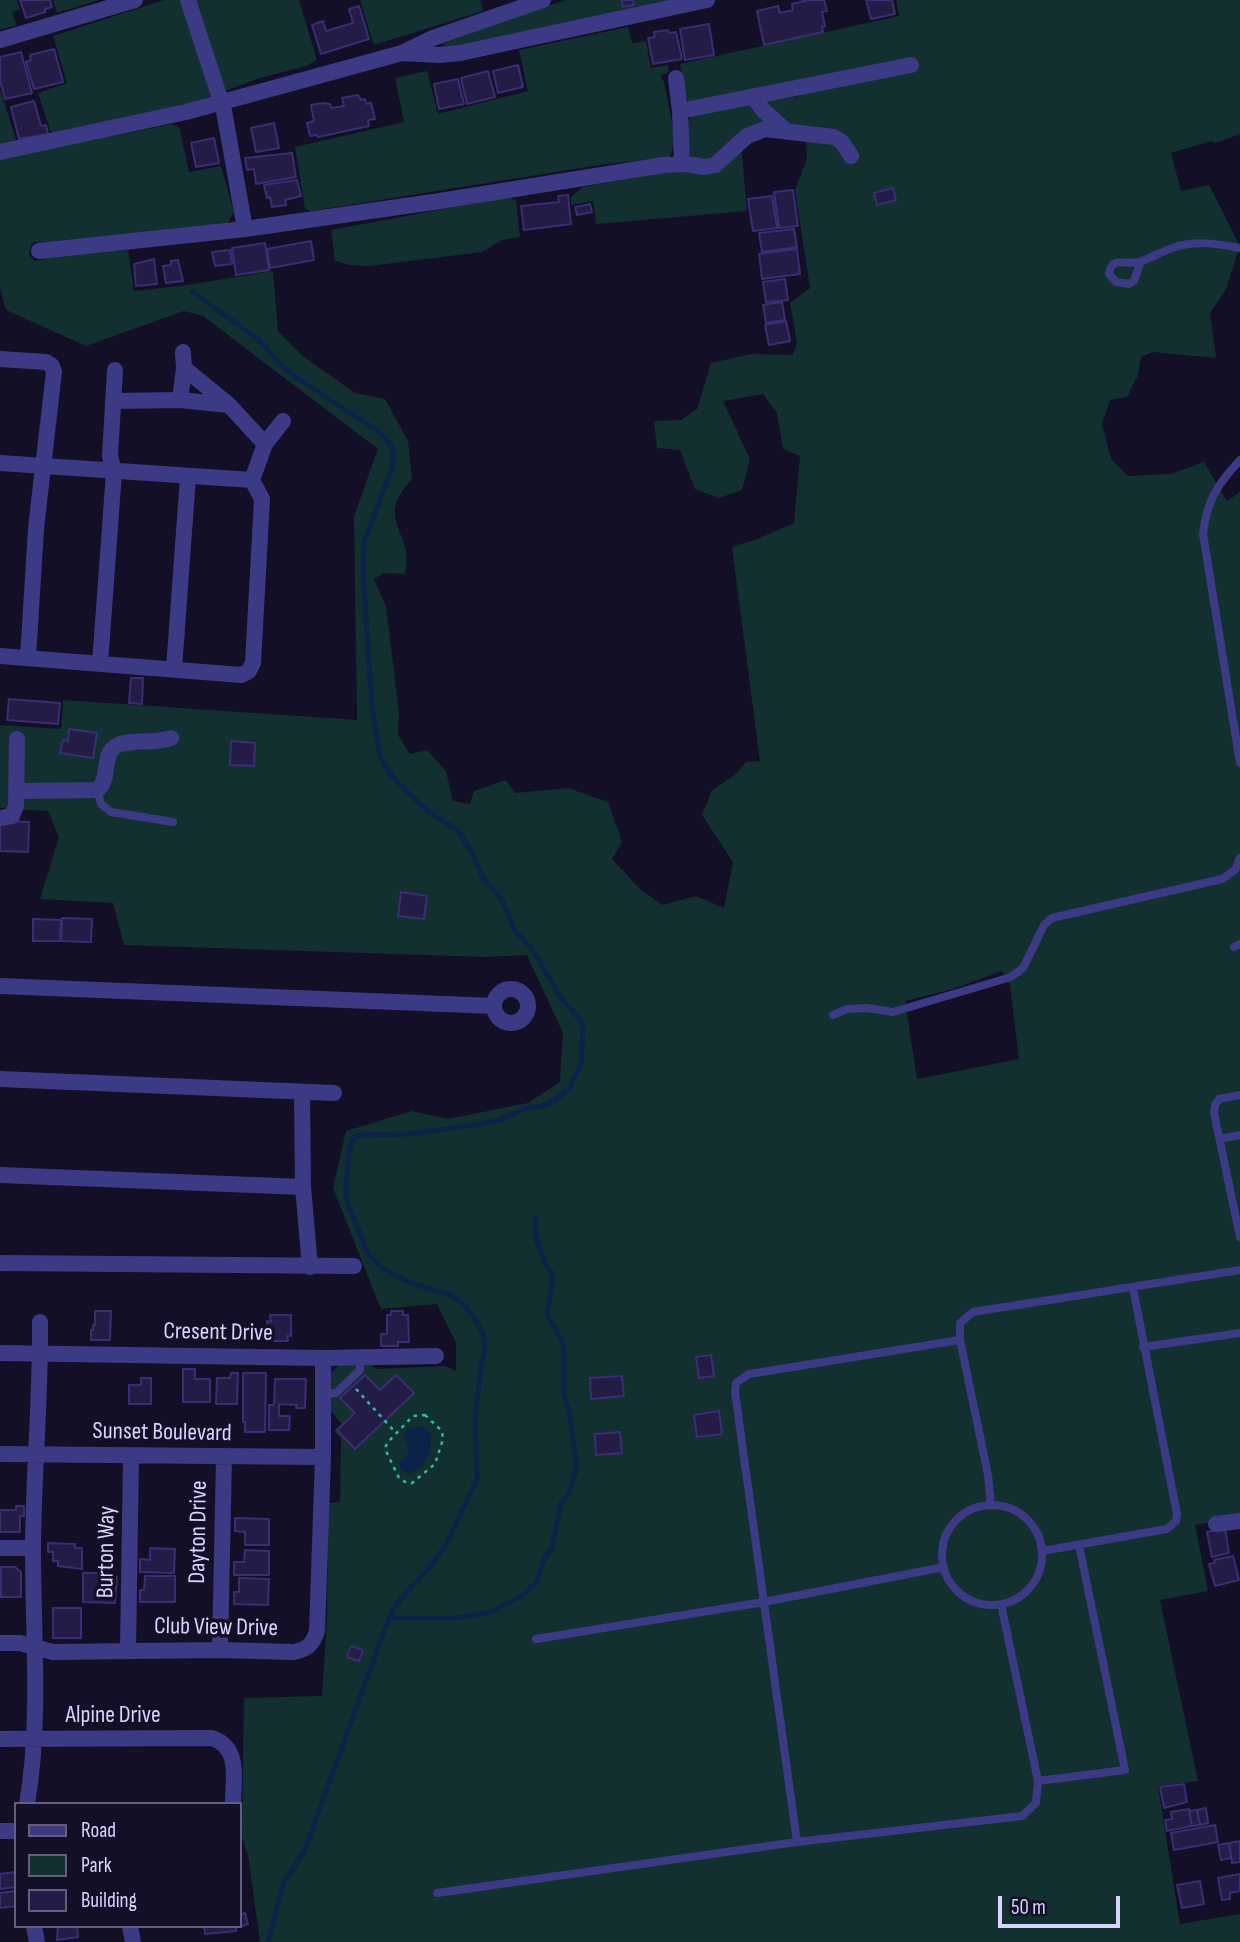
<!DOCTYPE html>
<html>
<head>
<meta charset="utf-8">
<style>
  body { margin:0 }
  #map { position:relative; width:1240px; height:1942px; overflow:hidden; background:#130f26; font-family:"Sofia Sans Condensed",sans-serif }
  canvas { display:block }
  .legend { position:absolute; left:14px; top:1802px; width:228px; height:126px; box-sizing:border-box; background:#130f26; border:2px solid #625e7d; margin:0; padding:9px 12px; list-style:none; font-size:21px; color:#d9d4ff }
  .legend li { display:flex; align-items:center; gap:14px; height:35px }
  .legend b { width:35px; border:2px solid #625e7d }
  .scale { position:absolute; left:998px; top:1896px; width:122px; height:32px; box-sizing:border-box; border:4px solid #d9d4ff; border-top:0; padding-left:9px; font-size:21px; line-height:24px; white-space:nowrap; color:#d9d4ff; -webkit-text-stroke:5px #130f26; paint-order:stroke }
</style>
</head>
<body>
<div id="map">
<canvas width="1240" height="1942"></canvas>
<ul class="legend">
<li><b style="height:9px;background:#3d3a85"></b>Road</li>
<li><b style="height:19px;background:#12302f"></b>Park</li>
<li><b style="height:19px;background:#241b47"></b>Building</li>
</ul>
<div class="scale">50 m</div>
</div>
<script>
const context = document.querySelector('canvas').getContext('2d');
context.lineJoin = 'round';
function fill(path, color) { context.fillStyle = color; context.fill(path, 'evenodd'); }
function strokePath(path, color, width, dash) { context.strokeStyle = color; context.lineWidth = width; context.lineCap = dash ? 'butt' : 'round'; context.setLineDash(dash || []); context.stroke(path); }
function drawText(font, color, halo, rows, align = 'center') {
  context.font = font + ' "Sofia Sans Condensed",sans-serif'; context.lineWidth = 7; context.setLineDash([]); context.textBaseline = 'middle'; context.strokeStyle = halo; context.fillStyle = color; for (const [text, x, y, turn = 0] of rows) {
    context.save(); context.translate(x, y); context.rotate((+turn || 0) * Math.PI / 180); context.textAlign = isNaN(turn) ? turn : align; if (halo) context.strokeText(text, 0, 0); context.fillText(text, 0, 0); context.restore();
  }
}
const green = new Path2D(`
  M0,0H17L20,9L12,12L17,25L0,30Z
  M53,0H99L57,13Z
  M164,0H181L210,94L209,97L182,106L68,131L51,133L38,93L67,83L53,36Z
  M194,0H299L317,60L306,66L260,78L225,91Z
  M360,0H480L483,11L377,44L373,43Z
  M567,0H687L469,44L449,47L442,44L524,13Z
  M896,0H1240V134L1216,143L1211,141L1171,153L1181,191L1209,185L1240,246L1226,289L1210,313L1216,358L1153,352L1141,357L1138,375L1127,397L1110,400L1102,424L1111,459L1128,476L1170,474L1204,462L1227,501L1240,492V1518L1195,1525L1208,1591L1160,1600L1198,1781L1158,1786L1180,1924L1240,1914V1942H260L248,1855L240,1831L242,1824L244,1698L322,1696L327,1619L328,1503L340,1502L341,1438L334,1431L342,1424L329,1409L328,1376L340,1364H370L376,1369L445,1366L456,1371V1343L437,1304L381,1309L333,1188L346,1131L412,1111L448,1119L528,1103L560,1082L563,1033L527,955L484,957L124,945L113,903L40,899L59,837L48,811L0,808V725L61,729L63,700L357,720L354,516L378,449L203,316L184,311L86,346L6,310L0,288V159L172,124L177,126L180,130L189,172L221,166L234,212L227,224L51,243L35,242L31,245L29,255L35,261L64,254L128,250L134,291L181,286L273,271L278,331L304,357L355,393L385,399L408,441L412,479C372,522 416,531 405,574L384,573L374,579L386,607L399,712L398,735L410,754L427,750L446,771L453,801L470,804L474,791L506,780L515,793L568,788L608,802L622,842L612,859L641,890L663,905L696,896L724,908L733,862L702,815L712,790L735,775L746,762L760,761L732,547L755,540L794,523L800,456L783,449L777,413L763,394L723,401L750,459L742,490L719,498L695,489L680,450L657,448L654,421L681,420L697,409L711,363L752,354L793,355L797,343L790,303L810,288L795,190L807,159L806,141H847L792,129L779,119L766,100L801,96L796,83L688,103L680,64L899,16ZM1002,971L1010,985L1019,1059L917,1079L905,1001L953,989Z
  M628,27L632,43L646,41L651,68L668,65L669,72L660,76L664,82C667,101 680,142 669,158L606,164L311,211L305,209L295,147L404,122L395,78L427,71L438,114L528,91L519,50Z
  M0,89L16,140L0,144Z
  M753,102L774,126L711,161L693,159C684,147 682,122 695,113Z
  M741,145L747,211L596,224L593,201L571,205V197L583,187L684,169Z
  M508,197L516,201L520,237L502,240L482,252L369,266L350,265L335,261L331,230Z`);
const water = new Path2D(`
  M417,1427H423L430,1433C434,1449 426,1469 409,1474L401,1469L399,1464L409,1452L403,1436L408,1429Z`);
const stream = new Path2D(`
  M193,292L259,340L283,367L296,377L382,434L393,449V466L364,542L363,572L372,708L380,756L388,771L401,786L429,812L458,831L470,849L484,879L502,900L515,931L532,949L561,998L580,1020L583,1028L581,1064L569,1089L552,1102L542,1106L522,1109L500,1120L482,1124L409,1134L361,1135L355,1137L350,1146L346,1183V1199L368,1254L384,1269L395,1275L411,1283L450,1295L464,1305L474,1317L484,1336L485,1350L481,1367L475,1420L477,1479L447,1543L431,1566L404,1595L393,1609L386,1626L304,1852L284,1882L268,1942
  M389,1618H456L489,1613L520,1597L536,1583L544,1560L552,1548L561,1503L569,1493L577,1467L569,1410L564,1396V1354L562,1341L547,1314L552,1287V1273L546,1265L536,1238L535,1217`);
const building = new Path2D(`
  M20,0H50L52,7L45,9V12L26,18Z
  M621,0H633L634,5L623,7Z
  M808,0H824L827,11L822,12L825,26L822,27L823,32L764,45L757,11L778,6L780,13L793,10L792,4Z
  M866,0H892L895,14L871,19Z
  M359,6L369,39L321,54L312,25L323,21L326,31L353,23L349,9Z
  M709,24L714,55L685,60L680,29Z
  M668,30L669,33L676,32L682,59L653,64L648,38L655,37L654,32Z
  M54,49L63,82L34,89L26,62L31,60L30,55Z
  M21,52L32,93L5,99L0,80V57Z
  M518,65L523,87L498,93L493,71Z
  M488,71L495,97L467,104L461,78Z
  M458,79L464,104L439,109L434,84Z
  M358,95L361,100L365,99L367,104L371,103L375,119L368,120L369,126L318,137L317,135L310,136L307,123L314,121L311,105L323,103L330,104L331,108L344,106L342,98Z
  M34,101L41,126L46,125L48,134L19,139L11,107Z
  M274,123L279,148L256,152L251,128Z
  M214,138L219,163L196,167L191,143Z
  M292,153L296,177L256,184L254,169L247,170L245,158Z
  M297,180L301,196L285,200L286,205L272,207L270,197L267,198L264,185Z
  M893,188L896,200L877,205L874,193Z
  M793,190L798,226L779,228L774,192Z
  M568,195L571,224L524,230L521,206L559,202L558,196Z
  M772,196L777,228L753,231L748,199Z
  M590,204L592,212L577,215L575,207Z
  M794,229L797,247L762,252L759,233Z
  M311,241L314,260L270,268L267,249Z
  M265,243L269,270L236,275L232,248Z
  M797,249L800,274L762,279L759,254Z
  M230,250L232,264L215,266L212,252Z
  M154,259L157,284L136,286L134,264Z
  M178,260L183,281L166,283L163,266L171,265V261Z
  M785,279L788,300L766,302L763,282Z
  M782,302L785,320L766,323L763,305Z
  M786,321L790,341L769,345L765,325Z
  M131,678H143L142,704L129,703Z
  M9,699L60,703L58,724L7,720Z
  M69,729L97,733L93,758L60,753L63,740L68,741Z
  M231,741L255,743L254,766L230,765Z
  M0,821L29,822L28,852L0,851Z
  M401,892L427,896L424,919L398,916Z
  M62,918L92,919L91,942L61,941Z
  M33,919L61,920L60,941H33Z
  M95,1311H111L110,1340H91V1330H93V1325H95Z
  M391,1311H403V1315H408L409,1342H398V1346H381V1334H387V1315H391Z
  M270,1315H291V1336H287L288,1341H268L267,1321L271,1322Z
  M711,1355L714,1376L699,1378L696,1357Z
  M183,1369H195V1379H210V1402H183Z
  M231,1373H238L237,1404H216L217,1378H230Z
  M243,1373H266L265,1432H245V1422H243Z
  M365,1375L380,1390L396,1375L414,1393L355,1449L337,1430L355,1413L340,1398Z
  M622,1376L624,1396L591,1399L590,1378Z
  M141,1378H151V1404H129V1385H141Z
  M275,1379H306L305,1408H296L297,1405L279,1404V1416H290L289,1430H269V1405H274Z
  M719,1411L722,1434L697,1437L694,1415Z
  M620,1432L622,1453L596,1455L595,1434Z
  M16,1506H24V1516H20V1532H0V1510H16Z
  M235,1518L269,1519V1545H245V1532L235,1531Z
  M1225,1528L1229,1553L1212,1557L1207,1532Z
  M48,1543L75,1544V1548H82V1569L58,1566V1561H53V1552H48Z
  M150,1548L175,1549L174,1573L140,1572V1559L150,1560Z
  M245,1550L269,1551V1575H234V1562H244Z
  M1233,1556L1239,1580L1215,1586L1209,1564L1215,1563L1214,1560Z
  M1,1567H15L21,1572V1597H1Z
  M83,1573H101V1577H117L115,1603L83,1602Z
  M145,1576H175V1602H140V1590H144Z
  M239,1578L269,1579L268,1605L234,1604V1592H239Z
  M53,1608H81V1638H53Z
  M351,1646L363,1650L359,1661L347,1657Z
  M1184,1784L1187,1802L1164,1808L1160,1787Z
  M1206,1808L1208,1823L1200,1825L1197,1810Z
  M1189,1809L1192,1826L1167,1831L1165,1820L1172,1819L1171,1812Z
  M1197,1810L1200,1825L1192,1826L1189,1811Z
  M1215,1825L1218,1842L1174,1850L1171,1833Z
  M1240,1841V1862L1232,1863L1229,1843Z
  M1229,1843L1231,1858L1221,1860L1218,1845Z
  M15,1872L16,1887L0,1889V1874Z
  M1240,1874V1891L1230,1893V1899L1222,1900L1218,1878Z
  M1200,1881L1204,1904L1182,1908L1177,1885Z
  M16,1891V1906L0,1908V1893Z
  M245,1913L248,1924L240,1927V1915Z
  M58,1926H77L78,1937L57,1940Z
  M204,1926H236V1931L205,1934Z`);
const path = new Path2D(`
  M356,1389L396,1433
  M425,1415L442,1431L443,1439L435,1464L412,1483H407L399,1478L385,1449L387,1443L413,1416Z`);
const service = new Path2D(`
  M1141,261L1134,281L1129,284L1116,282L1109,274C1111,256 1127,265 1139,262C1151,258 1163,251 1175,247C1196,240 1219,244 1240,248
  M1240,460C1217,485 1207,500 1203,534L1240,763
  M97,790L101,804L111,812L173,822
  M1234,947L1240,944
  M833,1015L847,1009L867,1008L893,1012L1011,977L1023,968L1044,925L1052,918L1222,879L1235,870L1240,858
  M1240,1095L1219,1099L1215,1105L1214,1113L1240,1237
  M1220,1139L1240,1135
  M1143,1347L1240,1333
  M323,1394L336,1393L360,1370L359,1357
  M991,1505L988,1475L960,1340V1323L973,1312L1240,1270
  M942 1555a50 50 0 1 1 100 0a50 50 0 1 1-100 0Z
  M1042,1551L1167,1529L1176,1521L1177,1514L1133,1288
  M536,1639L764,1602L944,1567
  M1038,1781L1125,1770L1079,1545
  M797,1842L735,1392L736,1383L749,1374L960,1340
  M437,1893L797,1842L1022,1816L1036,1803L1038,1781L1001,1604`);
const minor = new Path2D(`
  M188,0L224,111L245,229
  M0,40L135,0
  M402,53L433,38L543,0
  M676,78L680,111L682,163
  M753,96L763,110L786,131
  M680,111L911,65
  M0,152L186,112L402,53L439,55L460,53L707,0
  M39,251L245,229L440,201L664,165L687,164L704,167L715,165L747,136L765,129L834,137L842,142L851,156
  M0,359L46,362L52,366L54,372L36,528L28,658
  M184,368L229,405L265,444
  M180,400L184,368L183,352
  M113,401L180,400L229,405
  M0,463L252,480
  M252,480L265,444L283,421
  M0,656L241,675L249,671L253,663L262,499L252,480
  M100,664L114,472L110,456L115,370
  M174,669L188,477
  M16,791L97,790C111,780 101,755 116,746C128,739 154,744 171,738
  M0,818L12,816L16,806L17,739
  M0,986L494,1006
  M494 1006a17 17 0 1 1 34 0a17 17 0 1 1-34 0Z
  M0,1079L334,1093
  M302,1092L303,1187L310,1267
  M0,1175L303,1187
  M0,1263L354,1266
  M0,1353L323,1358L436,1356
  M0,1454L323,1457
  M1216,1524L1240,1521
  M0,1548H33
  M0,1643H20L53,1652L220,1650L294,1652C308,1649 313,1644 317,1631L323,1457V1358
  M128,1650L131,1456
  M220,1650L224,1457
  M0,1739L212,1738C241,1748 233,1778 233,1804
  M27,1804C41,1722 33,1635 33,1552C33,1476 41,1399 40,1322
  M0,1831H16
  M34,1926L37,1942
  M130,1926L133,1942`);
const streetNames = [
  ["Cresent Drive",218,1333,1],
  ["Sunset Boulevard",162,1433,1],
  ["Dayton Drive",199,1532,-89],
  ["Burton Way",107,1552,-89],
  ["Club View Drive",216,1628,1],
  ["Alpine Drive",113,1716]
];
fill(green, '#12302f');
fill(water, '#0c2248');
strokePath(stream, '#0c2248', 5);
fill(building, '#241b47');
strokePath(building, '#3b2d73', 2);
strokePath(path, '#2fb8b0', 2.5, [3.5, 5]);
strokePath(service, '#3d3a85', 8);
strokePath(minor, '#3d3a85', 16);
drawText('24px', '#d9d4ff', '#130f26', streetNames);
</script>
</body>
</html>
